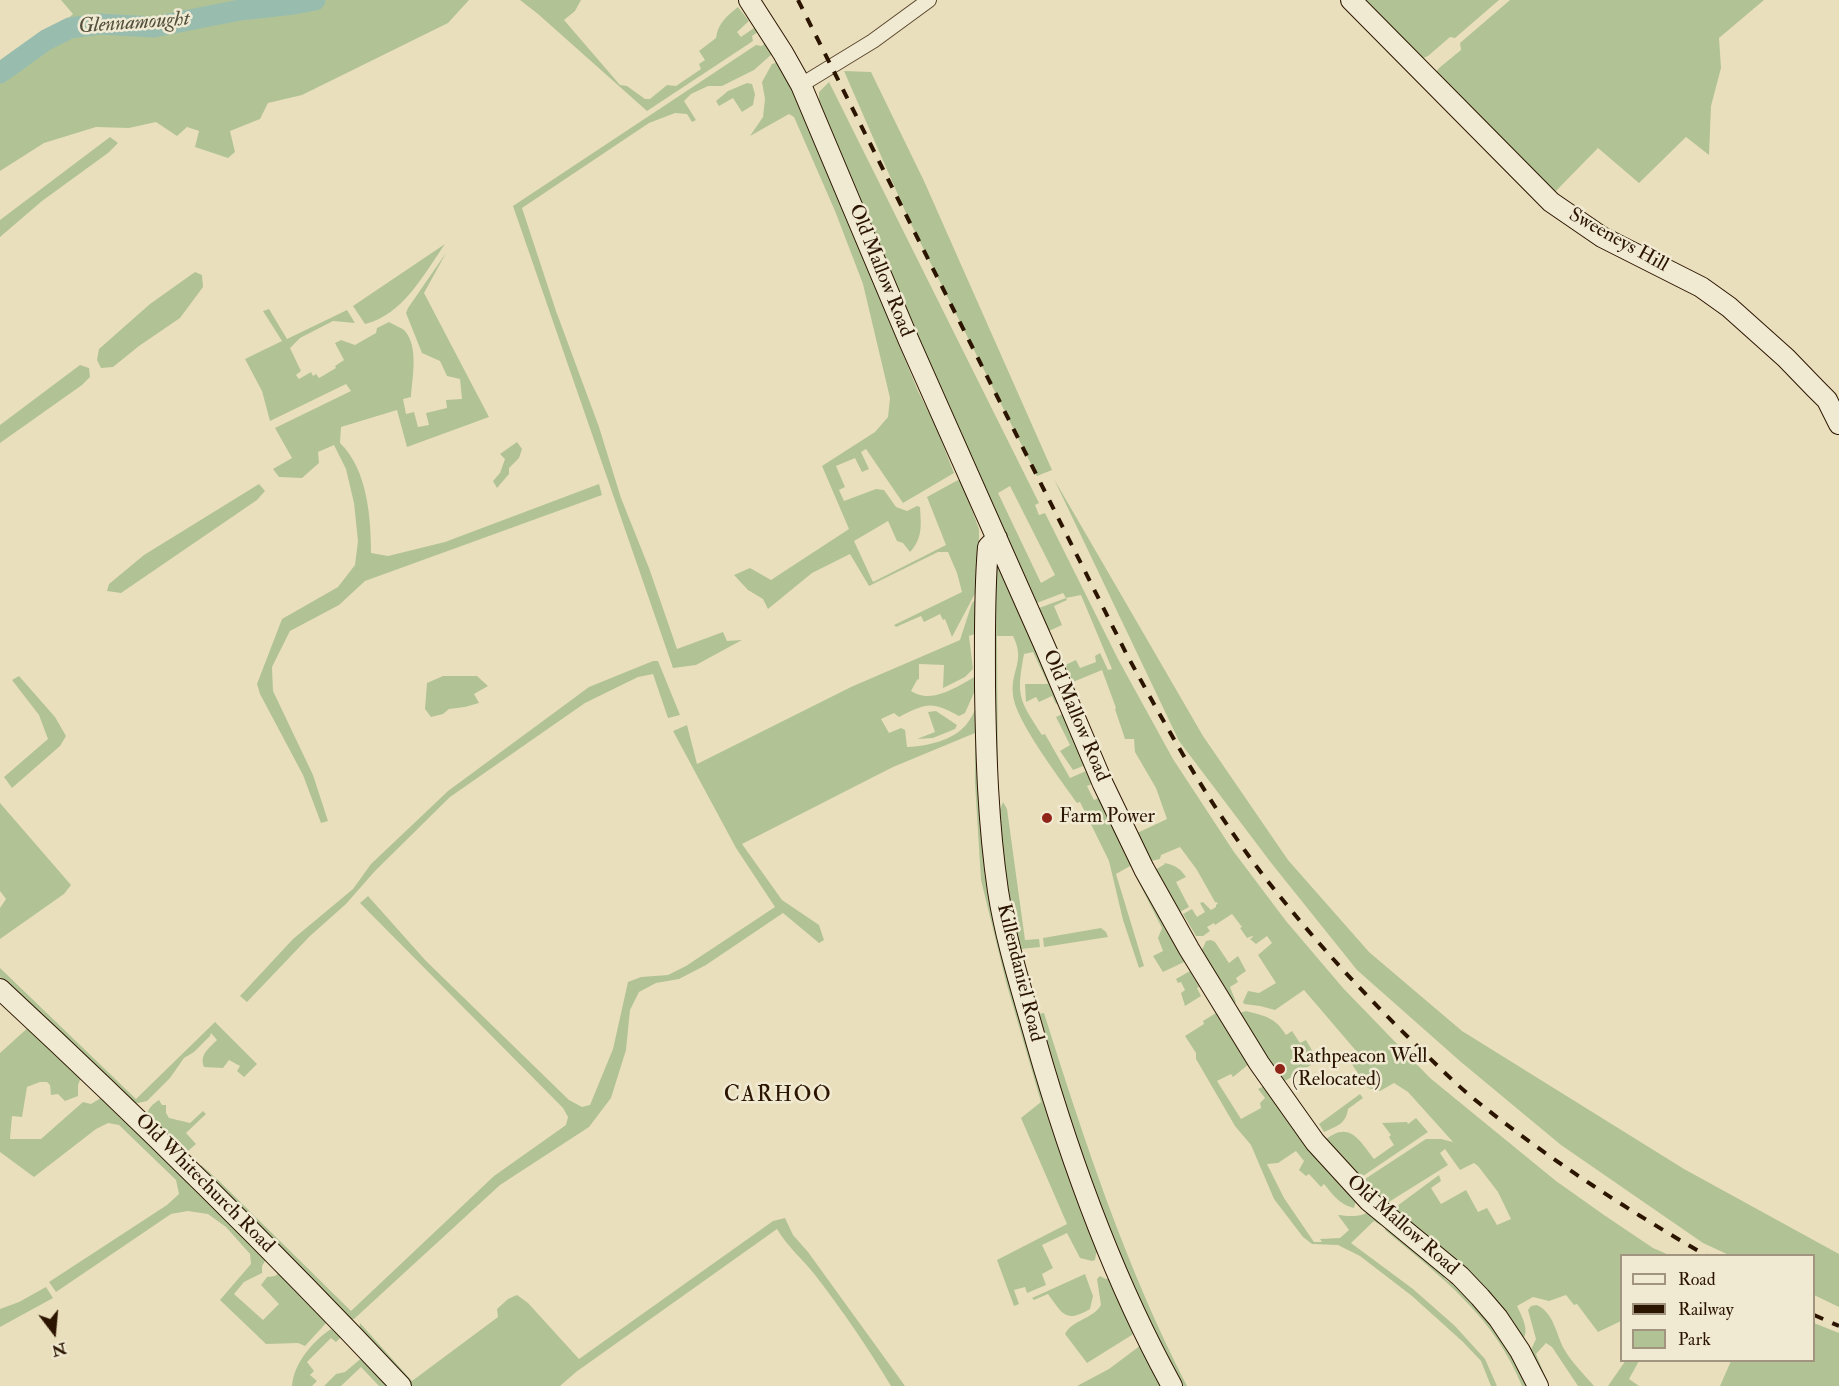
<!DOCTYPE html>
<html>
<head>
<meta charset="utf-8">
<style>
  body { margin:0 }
  #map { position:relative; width:1839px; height:1386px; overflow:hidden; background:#eadfbc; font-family:"IM FELL Double Pica",serif }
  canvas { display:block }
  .legend { position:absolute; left:1620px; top:1254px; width:195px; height:108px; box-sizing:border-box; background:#f1ead3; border:2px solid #a2957f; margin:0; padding:8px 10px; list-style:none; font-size:18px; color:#2c1500 }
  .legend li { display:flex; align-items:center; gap:12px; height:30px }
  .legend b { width:30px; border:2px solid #a2957f }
  .north { position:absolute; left:24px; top:1302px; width:60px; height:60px; -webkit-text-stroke:4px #f1ead3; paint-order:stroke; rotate:164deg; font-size:16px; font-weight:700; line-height:24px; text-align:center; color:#2c1500 }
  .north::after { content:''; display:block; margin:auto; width:21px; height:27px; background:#2c1500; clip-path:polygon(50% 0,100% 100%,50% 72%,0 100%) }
</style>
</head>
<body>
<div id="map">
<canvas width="1839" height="1386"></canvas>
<ul class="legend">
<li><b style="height:8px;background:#f1ead3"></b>Road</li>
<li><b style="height:8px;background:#2c1500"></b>Railway</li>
<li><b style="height:16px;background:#b1c395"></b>Park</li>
</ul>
<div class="north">N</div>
</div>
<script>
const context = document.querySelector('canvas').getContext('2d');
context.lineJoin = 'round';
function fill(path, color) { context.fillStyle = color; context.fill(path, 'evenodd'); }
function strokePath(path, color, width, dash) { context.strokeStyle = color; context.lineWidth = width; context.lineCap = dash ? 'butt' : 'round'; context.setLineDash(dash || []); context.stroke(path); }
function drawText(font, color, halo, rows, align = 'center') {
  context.font = font + ' "IM FELL Double Pica",serif'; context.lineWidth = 5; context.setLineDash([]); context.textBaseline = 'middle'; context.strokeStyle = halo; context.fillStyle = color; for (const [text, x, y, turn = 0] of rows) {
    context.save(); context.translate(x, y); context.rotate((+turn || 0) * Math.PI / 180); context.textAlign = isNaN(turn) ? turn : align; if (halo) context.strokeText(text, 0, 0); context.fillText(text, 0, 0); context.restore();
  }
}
const green = new Path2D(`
  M61,0H469L448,23L302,95L268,103L260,119L230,131L235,152L228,158L195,147L199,131L187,127L177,136L156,122L129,128L96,127L44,143L0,171V69L52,33L73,14Z
  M520,0H581L575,11L564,20L620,85L627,86L645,99H650L667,85L676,86L701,69L699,64L705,60L699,51L716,38C718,23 727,16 738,7L749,21L737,32L741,37L754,28L758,32L752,36L753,41L647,111L538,14Z
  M1361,0H1499L1455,38L1450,37L1428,56L1419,60Z
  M1510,0H1764L1719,38L1721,68L1711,106L1709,155L1686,137L1639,183L1598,148L1553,194L1514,150L1434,75L1439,68L1461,50L1460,43Z
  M765,43L772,54L754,70L722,86H708L691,94L684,101L696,120L692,122L687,114L675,113L649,123L522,208L556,311L599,427L621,498L649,568L677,649L723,632L727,641L742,640L696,665L673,668L513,206L756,45L762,46Z
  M778,62L794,90L918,391L936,427L954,473L903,503L866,449L861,452L869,469L862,472L855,458L836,466L845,487L839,490L844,501L876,489L884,490L896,507L907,511L917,506L920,507C921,525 923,538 910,552L903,543L897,541L888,521L854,541L873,582L946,545L927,497L958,480L962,483L979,529V586L952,637L945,619L943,620L940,614L924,622L921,616L896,627L894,625L962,592L957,573L948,552H938L869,586L850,554L812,573L768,609L763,599L748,590L734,575L750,568L771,580L849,529L822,466L875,432L888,417L890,398L863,284L835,211L794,117L789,114L750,136L763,117L765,99L762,82L772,64Z
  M844,71L871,72L924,181L1052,470L1037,476L909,220Z
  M829,82L1039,503L1035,505L1039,515L1045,513L1118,659L1173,759L1234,852L1286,921L1343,988L1430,1078L1556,1181L1604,1215L1653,1248L1669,1255L1622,1256L1621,1321L1598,1332L1577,1304L1574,1305L1566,1295L1549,1301L1533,1297L1517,1306C1522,1317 1531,1332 1521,1342L1389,1212L1439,1175L1441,1181L1431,1188L1441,1204L1466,1190L1478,1212L1487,1208L1497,1225L1511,1219L1498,1192L1478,1166L1474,1163L1460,1170L1445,1149L1440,1153L1448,1165L1384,1205L1323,1142C1348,1119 1359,1139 1374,1159L1394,1145L1389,1137L1391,1135L1382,1123L1407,1122L1408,1124L1416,1118L1428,1132L1363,1176L1365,1179L1426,1139H1441L1453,1142L1408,1092L1394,1083L1380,1091L1368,1088L1351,1063L1364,1064L1363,1059L1304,990L1275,1010L1260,1006L1244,1004L1243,1002L1248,991L1259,993L1276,983L1258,955L1272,943L1267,936L1256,944L1250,939L1253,937L1252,936L1247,938L1240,928L1242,927L1232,914L1215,925L1214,923L1207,927L1210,931L1203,936H1196L1183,914L1192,909L1197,917L1205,912L1200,903L1203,902L1211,910L1216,907V905L1218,903L1215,902L1197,870L1180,847L1161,855L1160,859L1151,861L1135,834L1167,819L1156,788L1135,752L1134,739H1125L1115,709L1116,708L1102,670L1073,682L1065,665L1076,660L1080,668L1096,662L1095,656L1100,653L1108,670L1112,669L1081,595L1066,598L1067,600L1054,606L1062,625L1049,631L1039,608L1066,598L1063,593L1034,604L969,464L819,102V92ZM1010,486L1055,575L1041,583L998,493Z
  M747,83L752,84L755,94L753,105L742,112L733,98L719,106L716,101L728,91Z
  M110,137L118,143L108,153L42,201L0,237V220Z
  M445,244C424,274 403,315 365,324L353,306Z
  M446,253L424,293L489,417L407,447L397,410L341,427L340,443C367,469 371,516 371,553L388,556L445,542L599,484L602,495L365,581L339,605L290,631L272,667L273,691L313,775L328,821L321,823L303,775L260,694L257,684L282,619L338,587L355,565L358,541L354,503L346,469L334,445L318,452L319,463L302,478L279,477L273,469L292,458L275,428L351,391L346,384L270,421L262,391L245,359L282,341L263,311L269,309L287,339L347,310L355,323L333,321L300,338L290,348L301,371L296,375L299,379L311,372L313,376L316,374L319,378L336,368L335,366L344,360L335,343L341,340L355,345L376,333L377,328L389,322C393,325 401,327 405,331C419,348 412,378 411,397L403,399L406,414L414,412L418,427L429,425L426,413L447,408L446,400L462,399L460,379L447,376L440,361L422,353L406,313L408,308Z
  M195,272L202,275L203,287L180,318L139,346L113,367L101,368L97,360L99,349L150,304Z
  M80,365L89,368L90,377L82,385L0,443V425Z
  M517,442L522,449L519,458L509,468V474L497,488L493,481L500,473L505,459L500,454Z
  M1054,479L1203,736L1288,860L1369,952L1462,1031L1684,1169L1839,1254V1307L1814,1295V1256L1729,1255L1703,1243L1561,1145L1461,1062L1357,970L1272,864L1179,741Z
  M259,484L265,491L257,500L121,593L107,591L109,584L144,555Z
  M994,567L1000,569L1059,703L1056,704L1052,696L1039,702L1036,697L1026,702L1025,684H1048L1033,652L1024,654C1016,697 1019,699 1042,735L1045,734L1070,778L1086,771L1083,766L1073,770L1060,751L1070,745L1056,717L1063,714L1094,783L1087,786L1094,800L1101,797L1132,865L1116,874L1144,966L1139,968L1123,920L1109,861L1080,802L1077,803C1061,780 1015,720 1013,695C1010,670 1026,662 1013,636H997L998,780L993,773Z
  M976,599L975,634L969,636L973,669L965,677L943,688L944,665L919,664V679L917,680L911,691C932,705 958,686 978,675L977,686L965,713L959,716C931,701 927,703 899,717L894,713L881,719L889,733L901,728L905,730L907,747C927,746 952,741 966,725C970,720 973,714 976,708L989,879L1099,1249L1096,1254L1095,1260L1092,1261L1080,1258L1067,1233L1042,1245L1053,1268L1042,1274L1046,1285L1027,1293L1025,1287L1014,1290L1019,1304L1014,1306L997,1260L1067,1224L1021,1118L1041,1102L1006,982L981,880L975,783V733L893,767L742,844L782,900L819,925L824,940L819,943L783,913L706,965L679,979L656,983L639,992L630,1010L626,1050L611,1098L589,1127L500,1185L354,1319L346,1320L201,1168V1165L218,1180L351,1311L494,1176L566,1125L568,1117L563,1108L360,903L368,896L426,961L569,1100L582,1107L590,1105L613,1049L628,982L641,977L668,975L686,966L775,907L736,848L673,731L687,725L697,764L851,687L960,640L972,603Z
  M653,661H658L680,715L668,718L653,674L638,677L585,703L450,797L375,871L346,904L310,936L247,1002L240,996L293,939L353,889L371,864L448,791L589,687Z
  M19,676L55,717L66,736L60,746L12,788L4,777L48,739L39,715L12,680Z
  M443,676H477L488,686L474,694L479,703L465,707L449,709L443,714L431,717L425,709L427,683Z
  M936,711L957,725L955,729L933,738L917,739L935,732L928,712Z
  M1003,802L1007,809L1025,940L1039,939L1040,947L1021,949L1038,1014L1044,1013C1084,1140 1126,1268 1187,1386H1177L1096,1210L1015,949L996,820Z
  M0,803L71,885L64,894L0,939V908L6,899L0,891Z
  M1164,863C1175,865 1180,868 1186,877L1176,882L1189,907L1178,913L1155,870L1165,864Z
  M1136,873L1187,963L1184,962L1163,972L1153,956L1163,951L1158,938L1162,928L1135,875Z
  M1101,928L1106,932L1108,937L1044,947L1043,938Z
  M1211,940L1215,942L1229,963L1238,956L1246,971L1236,978L1238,982L1230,987L1236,1002L1233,1005L1199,951L1203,948L1206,941Z
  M0,968L136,1099L215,1022L257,1064L244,1077L237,1071L240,1066L229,1060L223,1068L204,1067C199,1055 209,1048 217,1040L211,1033L210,1036L194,1052L184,1058L170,1078L147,1101L133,1104L0,977Z
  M1190,971L1199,987L1197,988L1201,996L1185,1006L1181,993L1185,990L1181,982L1178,983L1176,979Z
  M1246,1011C1265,1016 1275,1017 1286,1035L1292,1031L1300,1043L1306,1040L1313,1052L1305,1056L1311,1065L1280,1084L1239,1017L1240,1013Z
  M1216,1013L1249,1064L1233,1077L1231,1074L1217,1081L1241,1119L1261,1108L1260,1103L1265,1098L1258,1089L1264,1086L1356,1200L1354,1208C1340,1205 1333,1195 1324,1184L1321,1187L1309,1174L1306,1176L1299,1170L1304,1161L1296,1151L1278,1163L1267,1164L1284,1198L1314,1242H1322L1320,1239L1340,1238L1349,1230L1338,1215C1348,1216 1361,1218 1369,1211L1382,1223L1380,1225L1374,1221L1351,1243L1413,1289L1455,1326L1485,1359L1497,1386H1491L1481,1361L1463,1342L1412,1296L1360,1256L1338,1245L1312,1244L1303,1237L1274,1199L1251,1145L1235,1126L1196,1059V1053L1185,1036L1204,1024L1203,1021Z
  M31,1025L81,1077L78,1085V1096L65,1101L58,1094L51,1095L50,1085L47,1082H40L27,1087L22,1117L12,1116L10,1139H41L83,1102L91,1104L104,1096L268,1256L262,1266V1273L244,1282L234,1294L263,1320L279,1304L261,1285L267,1277L275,1276L280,1272L327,1322L305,1346L298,1343L266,1344L220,1300L251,1264L250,1254L226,1227L208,1214L188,1211L171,1214L56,1292L49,1282L167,1205L179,1194L176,1180L119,1125L108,1123L96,1129L34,1177L0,1152V1053Z
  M1360,1094L1363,1098L1348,1109C1346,1124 1337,1126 1324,1132L1319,1124Z
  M159,1100L162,1105H166V1113L169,1118L190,1123L203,1111L206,1114L186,1133L196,1144L187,1152L182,1153L150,1120L147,1114C149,1107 153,1104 159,1100Z
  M785,1218L793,1235L808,1252L905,1386H891C868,1348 843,1311 815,1275C802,1258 789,1249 777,1229L576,1372L560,1386H409L359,1332L360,1323L412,1381L498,1317L497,1309L508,1299L517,1295L528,1303L579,1359L773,1221Z
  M1387,1227L1446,1276L1444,1278L1449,1282L1451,1281L1462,1290L1498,1331L1528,1386H1522C1494,1316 1441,1277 1385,1230Z
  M1085,1274L1093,1296L1090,1309C1065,1324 1062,1313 1048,1294L1034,1300L1032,1298Z
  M1100,1276L1106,1279L1112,1278L1135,1333L1087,1363L1065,1334C1072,1320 1093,1319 1101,1305L1097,1279Z
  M46,1287L53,1298L0,1327V1309L19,1302Z
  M1537,1305C1554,1313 1556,1334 1564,1349C1572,1363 1584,1374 1594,1386H1578L1552,1347L1546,1343L1536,1354L1549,1386H1544L1529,1354L1536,1339L1528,1310L1531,1306Z
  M1814,1323L1839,1333V1386H1720L1731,1361L1814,1360Z
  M331,1329L341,1337L336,1342L331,1338L307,1362L314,1371L310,1375L317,1381L312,1386H292C294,1363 312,1342 331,1329Z
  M1141,1345L1161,1386H1077L1109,1369Z
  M364,1356L395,1386H379L361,1367L341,1386H324L336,1374L345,1372Z
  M1626,1360L1639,1361L1629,1379L1639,1386H1608Z`);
const river = new Path2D(`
  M0,73L46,40L70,28L100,24L154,27L240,10L294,4L315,0`);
const street = new Path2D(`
  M801,85L873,41L929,0`);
const secondary = new Path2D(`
  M749,0L783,53L801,85L909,341L1045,647L1103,784L1144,869L1189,949L1259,1063L1315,1142L1369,1201L1460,1276L1480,1297L1498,1318L1520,1351L1538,1386
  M1351,0L1551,202L1602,237L1701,287L1729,307L1786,358L1815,388L1827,400L1839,424
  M997,538L988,547C984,594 985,640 985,687C986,756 988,823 998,891C1006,942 1022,991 1036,1041C1070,1160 1112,1277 1172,1386
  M0,989C138,1117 272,1249 401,1386`);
const rail = new Path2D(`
  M798,0L1127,655C1168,730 1210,806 1263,875C1307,932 1356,986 1408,1037C1430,1058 1451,1080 1474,1099C1547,1158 1626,1209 1707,1256
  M1814,1315L1839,1326`);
const markers = [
  [1047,818,6,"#8f2418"],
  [1280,1069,6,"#8f2418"]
];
const streetNames = [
  ["Sweeneys Hill",1618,241,29],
  ["Old Mallow Road",880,271,68],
  ["Old Mallow Road",1075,716,67],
  ["Killendaniel Road",1019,973,76],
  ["Old Whitechurch Road",204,1184,45],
  ["Old Mallow Road",1402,1226,41]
];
const poiNames = [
  ["Farm Power",1059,818],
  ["Rathpeacon Well",1292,1058],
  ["(Relocated)",1292,1081]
];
const waterNames = [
  ["Glennamought",134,24,-4]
];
const quarterNames = [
  ["CARHOO",778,1096]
];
fill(green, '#b1c395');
strokePath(river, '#98bdaf', 21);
strokePath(street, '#5c482f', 16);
strokePath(secondary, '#2c1500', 22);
strokePath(street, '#f1ead3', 14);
strokePath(secondary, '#f1ead3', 20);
strokePath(rail, '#2c1500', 4, [10, 10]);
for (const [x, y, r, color] of markers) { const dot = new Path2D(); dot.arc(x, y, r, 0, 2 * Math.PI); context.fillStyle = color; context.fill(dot); strokePath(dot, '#f1ead3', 2); }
drawText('20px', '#2c1500', '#f1ead3', streetNames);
drawText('20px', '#2c1500', '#f1ead3', poiNames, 'left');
drawText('italic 21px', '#52503d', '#f1ead3', waterNames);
context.letterSpacing = '1.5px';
drawText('22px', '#2c1500', '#f1ead3', quarterNames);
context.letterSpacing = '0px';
</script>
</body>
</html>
